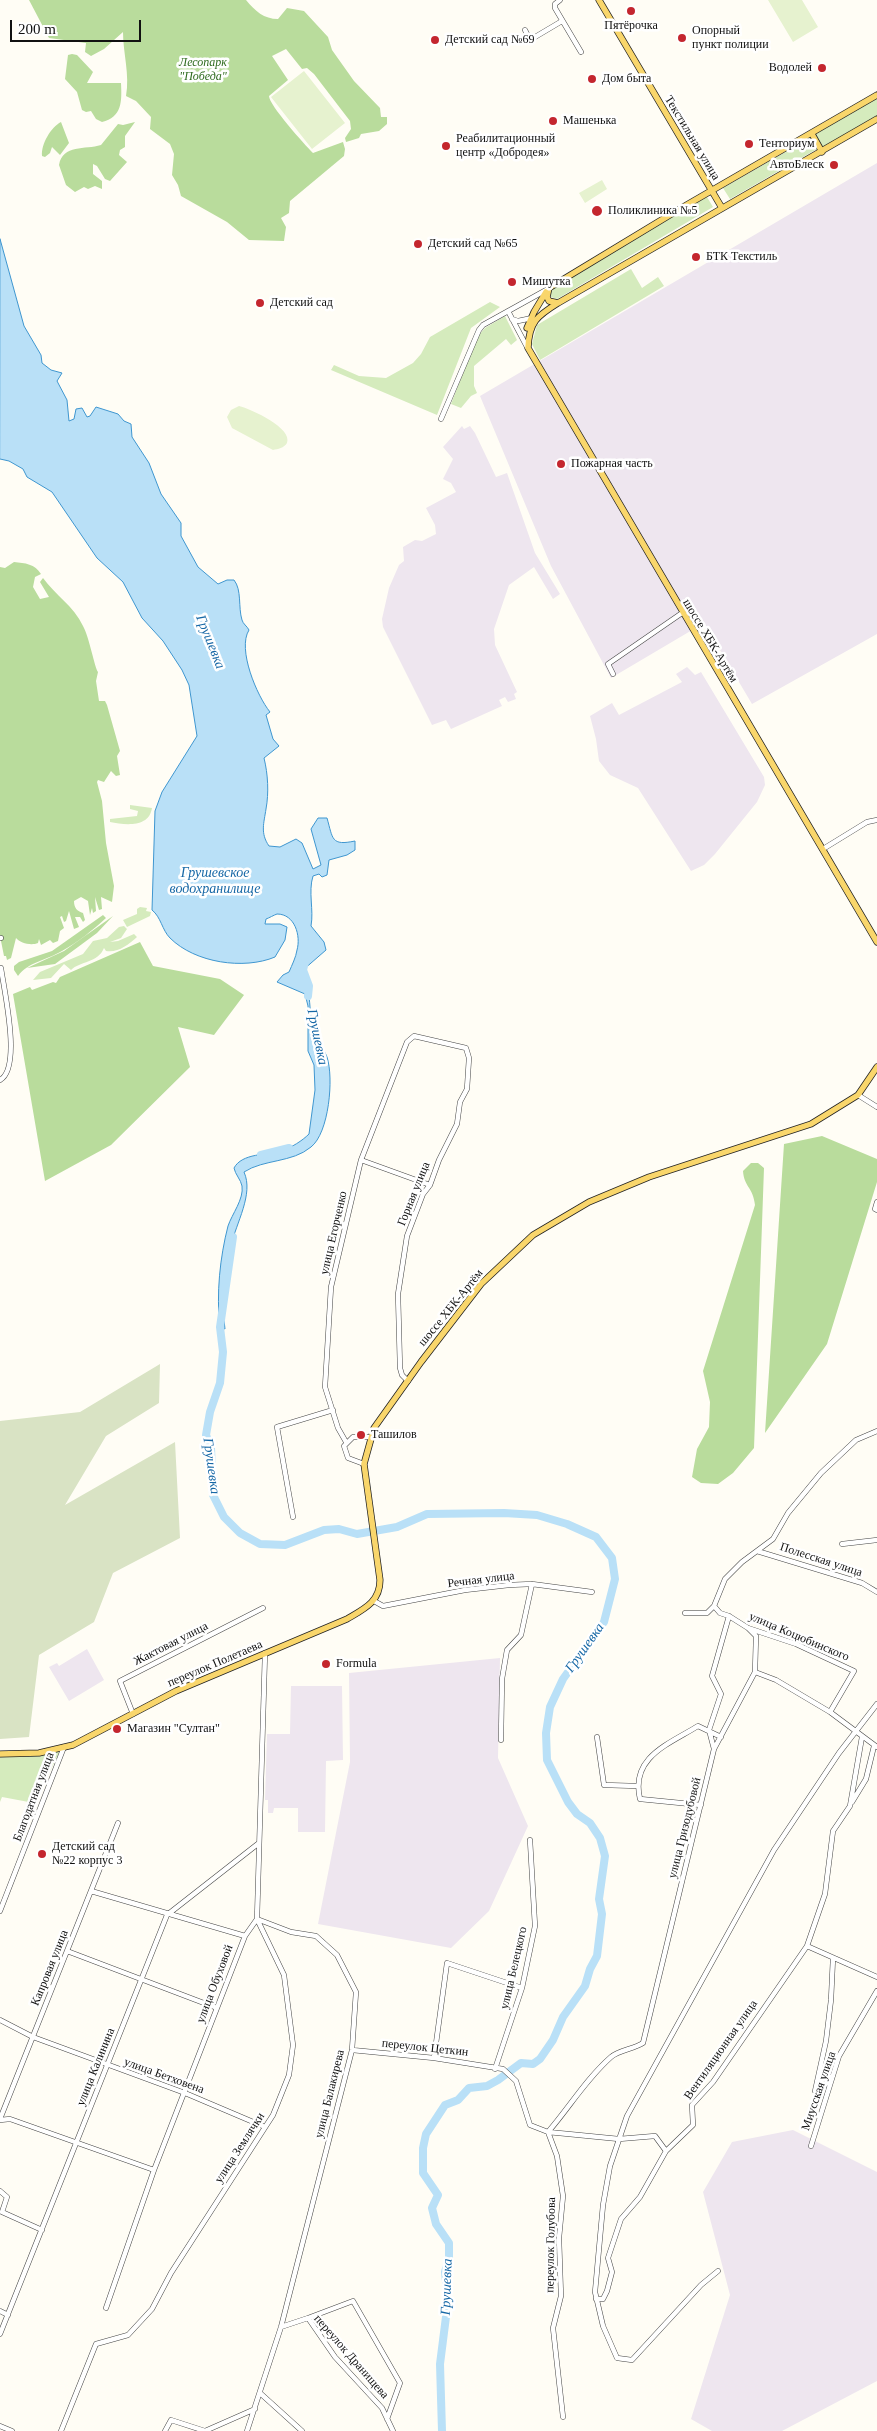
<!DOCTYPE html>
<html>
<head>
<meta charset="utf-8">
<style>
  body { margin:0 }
  #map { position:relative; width:877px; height:2431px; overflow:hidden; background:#fffdf5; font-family:"Times New Roman",serif }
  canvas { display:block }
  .scale { position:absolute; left:10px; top:20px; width:131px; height:22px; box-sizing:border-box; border:2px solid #111; border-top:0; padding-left:6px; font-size:15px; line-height:18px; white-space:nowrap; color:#111; -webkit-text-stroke:4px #fff; paint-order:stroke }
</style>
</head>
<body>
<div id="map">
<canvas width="877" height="2431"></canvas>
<div class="scale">200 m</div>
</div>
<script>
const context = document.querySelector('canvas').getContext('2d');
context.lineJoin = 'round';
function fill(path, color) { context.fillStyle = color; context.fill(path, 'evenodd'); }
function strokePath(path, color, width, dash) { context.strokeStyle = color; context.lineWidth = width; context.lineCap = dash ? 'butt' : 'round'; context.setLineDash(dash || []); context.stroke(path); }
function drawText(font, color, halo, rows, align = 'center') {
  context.font = font + ' "Times New Roman",serif'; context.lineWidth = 5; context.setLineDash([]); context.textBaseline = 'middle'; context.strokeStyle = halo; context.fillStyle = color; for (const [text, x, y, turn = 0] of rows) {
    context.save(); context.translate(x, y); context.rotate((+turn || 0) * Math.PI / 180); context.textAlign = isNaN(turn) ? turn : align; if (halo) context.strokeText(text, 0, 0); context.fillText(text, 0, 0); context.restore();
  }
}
const industrial = new Path2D(`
  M877,163V634L752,704L704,623L611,678L551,566L480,396Z
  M462,426L464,429L470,426L475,433L496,477L507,473L535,553L560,594L553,599L534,567L509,585L494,629L495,645L517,692L514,694L516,699L508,702L505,697L499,700L502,706L451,729L446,720L432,725L383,627L382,619L389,588L399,565L404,561L403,547L415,540L422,541L436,534L435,525L426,508L456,492L451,483L443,479L453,459L443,447Z
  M687,667L695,675L701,672L764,777L765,785L757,802L715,854L704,865L691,871L638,788L610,775L599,761L596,739L590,716L612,703L619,715L682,682L676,674Z
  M87,1649L104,1680L69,1701L49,1667L57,1663L59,1666Z
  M500,1658L498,1758L528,1826L489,1911L451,1948L318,1924L350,1762L349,1673Z
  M291,1686H342L343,1760L326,1761L325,1832H298V1808H274L273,1813H268V1800H265L267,1734H290Z
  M793,2130L877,2172V2381L782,2431H712L691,2419L730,2295L703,2192L732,2142Z`);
const green = new Path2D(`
  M877,95V119L822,152L812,134Z
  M810,138L817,149L730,199L723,188Z
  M707,197L713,207L557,299L551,297V289L554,285Z
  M631,269L642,288L658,277L664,286L540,360L532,344L537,325Z
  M490,302L500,307L471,328L437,415L331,370L334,365L359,376L386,378L413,363L421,354L430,337Z
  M505,316L517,340L511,345L506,339L474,366V386L477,393L471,396L461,408L451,404L477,337L485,328Z
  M130,805L152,808C149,828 125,825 110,822V819L137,816L138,811L130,809Z
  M140,907L147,908L146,911L151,912L150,916L127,927L123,920L137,914V909Z
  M124,926L127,929L121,938L110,942L118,941L134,934L137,937C128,945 118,953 106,951L104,948C98,963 80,961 71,970L64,964L51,978L33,980L40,972L83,954L93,941L107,938L119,927Z
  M60,1751L34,1803L2,1797L0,1802V1755L41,1754Z`);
const forest = new Path2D(`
  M29,0H246C255,11 264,19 278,19L287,8L304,11L328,37L332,50L354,81L380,108L381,117H387V124L379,131L361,134L359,138L346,142L345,138L351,129L350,121L314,74L307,68L302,69L286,49L272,56L288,80L269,96C269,105 304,144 313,153L343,142L345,149L344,156L290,201L289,213L281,218L286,227L284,241L249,240L227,222L181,196L178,185L172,175L174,154L170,144L150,129L151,117L136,101L126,96C130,75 123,53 123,32L104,49L91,56L85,52L86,43L49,38Z
  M72,54L77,55L93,72L87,83H121C122,102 122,117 102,122L96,119L91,111L86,112L82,110L77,92L65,79L68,55Z
  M61,122L69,143L60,155L52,147L50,153L45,157L42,156C41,144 51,127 61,122Z
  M135,122L125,136V147L120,150L119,155L127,162L110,181L105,179L97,166L93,164V174L102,181V189L95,186L88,189L84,187L75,192L66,185L59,165C63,144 85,150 101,145L118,124L123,125Z
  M14,562C25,563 35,564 41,574L35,577L33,587L40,599L49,597L40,582L43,578C55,595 74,606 83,626C89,636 95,669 98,672L96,681L99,701H105L107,705L120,751L117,756L120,775L116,776L111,771L104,782L98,780L97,782L102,801L106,843L114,886L112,902L101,897L102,909L99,910L95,897L96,911L93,913L92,908L90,915L88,901L81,897L74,901C74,908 77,911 83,913L85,920L83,922L80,917H75L79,927L74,929L69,911L66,921L64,922L62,916L60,917L64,928L60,931L58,941L53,943L50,940L41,945L39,939L38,943C31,946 20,943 16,938L11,958L7,960L6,956H4L0,936V567L5,568Z
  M103,915L106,918C93,930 78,942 62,951C47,960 28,962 18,976L14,970V966L19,962L52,951Z
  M113,916L97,933L55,964L27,968L64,951Z
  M140,942L153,966L220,979L244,995L214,1035L178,1027L190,1067L111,1145L45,1181L13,994L30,987L32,990L53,982L56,983L60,977Z
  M822,1136L877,1159V1182L827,1344L765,1433L784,1144Z
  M751,1163H758L764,1168L754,1448L733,1473L718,1484L701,1483L692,1477L697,1449L709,1427L710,1402L703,1371L755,1205C753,1187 744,1187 743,1171Z`);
const cemetery = new Path2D(`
  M160,1364L159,1403L106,1436L65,1505L175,1442L180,1538L113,1573L94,1622L39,1655L29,1737L0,1739V1421L80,1412Z`);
const pitch = new Path2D(`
  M768,0H802L818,27L793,42Z
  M304,71L345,123L312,149L271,97Z
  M602,180L607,189L585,203L579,193Z
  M239,406C251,409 293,428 287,443C284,448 278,449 273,450L232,428L227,417L231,410Z`);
const water = new Path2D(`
  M0,239L24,326L41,355L42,363L51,370L62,373L57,381L67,400L69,421L74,419L76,409L82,408L87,417L90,416L96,407L118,414L124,421L131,424L132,437L149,463L161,494L181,523V536L198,567L218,584L227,580H234C242,590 238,607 242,620C243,624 247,626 249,630C237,649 257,696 270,712L266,715L273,739L279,746L264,758C268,774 269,793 266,809C264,823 260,833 269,846L280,847L296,839L302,843L313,869L321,865L311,829L318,818H327C333,839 331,846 355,841V850L347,855L329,860L327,875L322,877L319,874L313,876C308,892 314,910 311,926L324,942L326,950L303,970C312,993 308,1012 314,1033C317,1041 324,1048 327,1057C334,1078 329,1133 311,1147C292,1163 264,1159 244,1172C254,1194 236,1223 231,1246C226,1273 221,1302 225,1329L220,1327C216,1294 220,1257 228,1226C232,1214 244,1199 242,1186C241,1180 235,1174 234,1168C242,1153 267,1155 282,1151C292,1147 302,1141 309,1134L315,1090L314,1065L308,1051V1006L305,994L277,982L283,975L289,972C292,965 296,957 297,950C301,936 295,914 277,914C274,915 269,918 266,919L265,924H280L287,927L285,940L275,957C244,970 195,963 170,938C162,930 161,917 152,910L155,811L162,792L197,736L189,685L182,670L163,641L142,618L123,582L97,558L52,492L27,477L23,469L9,461L0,459Z`);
const river = new Path2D(`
  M305,962L303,970L309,986L308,996
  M261,1155L289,1148
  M233,1237L220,1327L223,1352L220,1383L210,1412L206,1435L211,1448L213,1495L224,1517L240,1533L260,1544L285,1545L324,1530L339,1529L357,1534L397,1527L427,1514L504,1513L537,1515L567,1524L596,1537L612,1558L615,1579L604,1622L563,1679L550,1707L546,1733L547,1760L568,1802L577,1814L590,1823L600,1838L605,1856L599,1899L602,1914L597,1956L590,1969L585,1986L563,2017L553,2040L540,2059L533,2064L521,2063L498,2080L487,2086L469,2088L458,2100L445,2105L426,2134L423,2148V2173L438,2195L432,2208L436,2224L449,2243V2259L445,2272L448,2301L440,2364L442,2431`);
const minor = new Path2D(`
  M560,0L555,4V8L581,52
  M525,30L530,40L562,21
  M508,311L527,347
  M512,319L518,321L532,318
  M441,419L479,330L483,325L548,289
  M613,674L608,664L682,613
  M823,849L867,822L877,820
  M0,938H1
  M0,1080C22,1068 4,990 1,968
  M858,1095L877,1107
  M361,1160L430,1185
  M877,1202L875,1209L877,1210
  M346,1442L338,1428L325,1387L331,1287L361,1160L407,1042L414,1036L466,1048L469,1058L467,1089L460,1102L457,1124L439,1160L430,1185L423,1194L407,1236L398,1294L400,1368L402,1375L408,1381
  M364,1464L348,1458L344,1446L353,1437H370
  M293,1517L277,1427L333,1410
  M842,1544L877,1540
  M757,1551L862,1583L877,1592
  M374,1601L383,1606L465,1590L509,1585L532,1584L592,1592
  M714,1606L720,1613L729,1616L748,1628L796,1644L854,1671L830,1712
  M685,1613H707L714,1606L725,1579L742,1562L773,1539L788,1513L821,1473L856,1440L877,1431
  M755,1672L776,1680L830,1712L877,1747
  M133,1714L120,1681L263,1608
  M597,1737L604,1785L637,1786
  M501,1740L502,1679L507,1650L521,1635L532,1584
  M714,1749L709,1730L721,1694L712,1676L729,1616
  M852,1802L866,1779L874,1746
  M701,1805L640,1799C630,1757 669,1744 698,1726L721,1737
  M91,1891L245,1936
  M0,1911L64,1747
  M807,1946L877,1977
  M67,1951L217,2008
  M833,1958L831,2000L826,2041L815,2091L818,2093L833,2075
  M0,2020L33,2037L185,2093L265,2127
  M352,2050L434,2058L503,2069L516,2081L530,2125L548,2132C569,2108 586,2079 611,2057C619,2050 634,2049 643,2043L714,1749L755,1672L756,1636L748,1628
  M434,2058L447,1963L522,1988
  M495,2069L522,1988L535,1926L530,1840
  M0,2119L118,1823
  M0,2120L10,2119L154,2170
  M811,2146L839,2056L877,1991
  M0,2191L7,2197L2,2212L42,2230
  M718,2271L701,2285L632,2360L617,2358L603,2326L595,2292L603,2205L610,2166L627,2116L774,1850L839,1753L877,1704
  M596,2299H603L607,2291L612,2272L608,2258L621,2219L640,2197L666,2151L693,2125L692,2105L713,2082L807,1946L825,1894L833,1831L850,1806L862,1737
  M106,2308L154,2170L245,1936L257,1919L265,1653
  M0,2311L8,2315
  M308,2318L353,2301L400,2383L387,2419
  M281,2327L308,2318L335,2357L382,2408L393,2431
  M0,2334L167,1915L259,1843
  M260,2393L302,2431
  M563,2417L553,2328L561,2296L559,2238L563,2196L557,2156L548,2132L619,2139L655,2136L666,2151
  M0,2426L12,2431
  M61,2431L96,2344L128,2335L152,2309L171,2273L273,2115L289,2075L293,2045L284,1975L257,1919
  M165,2431L171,2420L205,2431L255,2409
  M247,2431L281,2327L352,2050L356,1992L337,1955L316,1936L291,1932L257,1919`);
const major = new Path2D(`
  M599,0L722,208
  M877,95L678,210L549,288L547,297L549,301L558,303L877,119
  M812,134L822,152
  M558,303C537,316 529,322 528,348L877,942
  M527,328L534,312L546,292
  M0,1754L39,1753L73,1745L176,1691L347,1619C364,1609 380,1602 380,1580L364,1464L374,1428L421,1362L481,1284L533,1235L589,1202L649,1177L811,1124L858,1095L877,1067`);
const markers = [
  [631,11,5,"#c4262e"],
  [682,38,5,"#c4262e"],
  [435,40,5,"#c4262e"],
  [822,68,5,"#c4262e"],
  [592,79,5,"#c4262e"],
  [553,121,5,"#c4262e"],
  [749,144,5,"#c4262e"],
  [446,146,5,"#c4262e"],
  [834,165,5,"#c4262e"],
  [597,211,6,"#c4262e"],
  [418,244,5,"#c4262e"],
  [696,257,5,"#c4262e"],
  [512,282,5,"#c4262e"],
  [260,303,5,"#c4262e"],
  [561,464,5,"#c4262e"],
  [361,1435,5,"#c4262e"],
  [326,1664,5,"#c4262e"],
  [117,1729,5,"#c4262e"],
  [42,1854,5,"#c4262e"]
];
const poiNames = [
  ["Пятёрочка",631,26,"center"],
  ["Опорный",692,31],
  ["пункт полиции",692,45],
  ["Детский сад №69",445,40],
  ["Водолей",812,68,"right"],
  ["Дом быта",602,79],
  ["Машенька",563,121],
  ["Реабилитационный",456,139],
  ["центр «Добродея»",456,153],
  ["Тенториум",759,144],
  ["АвтоБлеск",824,165,"right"],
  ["Поликлиника №5",608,211],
  ["Детский сад №65",428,244],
  ["БТК Текстиль",706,257],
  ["Мишутка",522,282],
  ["Детский сад",270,303],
  ["Пожарная часть",571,464],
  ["Ташилов",371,1435],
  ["Formula",336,1664],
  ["Магазин \"Султан\"",127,1729],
  ["Детский сад",52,1847],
  ["№22 корпус 3",52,1861]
];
const parkNames = [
  ["Лесопарк",203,63],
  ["\"Победа\"",203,77]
];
const streetNames = [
  ["Текстильная улица",692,138,59],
  ["шоссе ХБК-Артём",710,641,59],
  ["Горная улица",414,1194,-68],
  ["улица Егорченко",334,1233,-77],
  ["шоссе ХБК-Артём",451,1308,-51],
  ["Полесская улица",821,1560,18],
  ["Речная улица",481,1580,-7],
  ["улица Коцюбинского",799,1637,23],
  ["Жактовая улица",171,1644,-27],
  ["переулок Полетаева",215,1664,-23],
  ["Благодатная улица",34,1797,-69],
  ["улица Гризодубовой",685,1828,-76],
  ["Капровая улица",50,1968,-68],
  ["улица Белецкого",514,1968,-77],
  ["улица Обуховой",215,1984,-69],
  ["переулок Цеткин",425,2048,6],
  ["Вентиляционная улица",721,2050,-55],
  ["улица Калинина",96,2067,-68],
  ["улица Бетховена",164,2076,20],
  ["Миусская улица",819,2091,-71],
  ["улица Балакирева",330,2094,-76],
  ["улица Землячки",240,2148,-57],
  ["переулок Голубова",551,2245,-89],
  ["переулок Дранищева",351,2357,49]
];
const waterNames = [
  ["Грушевка",210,642,68],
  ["Грушевское",215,873],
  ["водохранилище",215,889],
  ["Грушевка",317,1037,78],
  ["Грушевка",211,1466,82],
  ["Грушевка",585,1648,-55],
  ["Грушевка",447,2287,-88]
];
fill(industrial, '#eee6ef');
fill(green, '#d5ebbd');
fill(forest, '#b9dc9c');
fill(cemetery, '#d9e3c4');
fill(pitch, '#e6f2cf');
fill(water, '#b9e0f7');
strokePath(water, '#3f96cf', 1);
strokePath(river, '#b9e0f7', 8);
strokePath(minor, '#444', 5.5);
strokePath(major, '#222', 7);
strokePath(minor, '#fff', 4.5);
strokePath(major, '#f9d66b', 5.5);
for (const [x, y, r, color] of markers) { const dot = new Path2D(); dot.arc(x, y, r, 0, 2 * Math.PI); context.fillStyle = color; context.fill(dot); strokePath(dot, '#fff', 2); }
drawText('12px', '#111', '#fff', poiNames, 'left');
drawText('italic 12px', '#2f6b1f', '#fff', parkNames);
drawText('12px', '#111', '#fff', streetNames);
drawText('italic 14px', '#1768a6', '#fff', waterNames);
</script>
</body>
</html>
